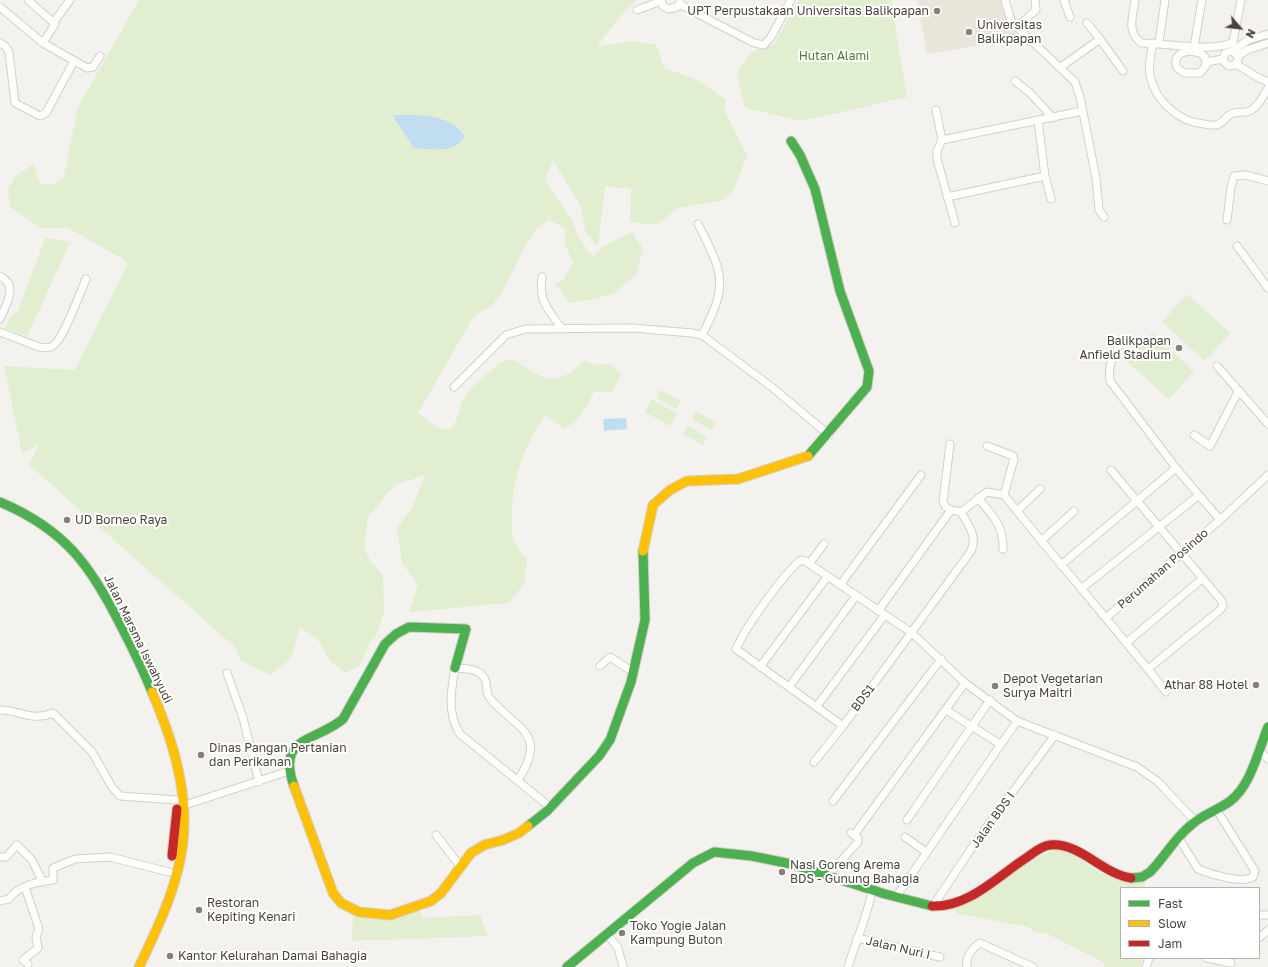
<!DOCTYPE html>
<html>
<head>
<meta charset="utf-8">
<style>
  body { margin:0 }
  #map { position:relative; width:1268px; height:967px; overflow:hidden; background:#f4f2ee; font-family:"Golos Text",sans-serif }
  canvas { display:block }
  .legend { position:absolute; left:1120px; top:887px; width:140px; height:72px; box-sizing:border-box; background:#fff; border:1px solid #b7b4b0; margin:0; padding:5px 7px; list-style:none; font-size:12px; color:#4b4439 }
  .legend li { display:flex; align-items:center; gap:8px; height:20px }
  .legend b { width:20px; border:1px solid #b7b4b0 }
  .north { position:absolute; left:1220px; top:8px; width:40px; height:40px; -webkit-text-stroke:3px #fff; paint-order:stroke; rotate:118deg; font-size:11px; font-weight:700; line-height:16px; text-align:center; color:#4b4439 }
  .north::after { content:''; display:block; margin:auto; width:14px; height:18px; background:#4b4439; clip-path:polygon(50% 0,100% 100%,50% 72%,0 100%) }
</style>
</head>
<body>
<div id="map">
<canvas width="1268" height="967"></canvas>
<ul class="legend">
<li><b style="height:5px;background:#4caf50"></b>Fast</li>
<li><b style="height:5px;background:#ffc107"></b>Slow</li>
<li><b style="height:5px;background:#c62828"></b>Jam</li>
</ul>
<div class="north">N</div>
</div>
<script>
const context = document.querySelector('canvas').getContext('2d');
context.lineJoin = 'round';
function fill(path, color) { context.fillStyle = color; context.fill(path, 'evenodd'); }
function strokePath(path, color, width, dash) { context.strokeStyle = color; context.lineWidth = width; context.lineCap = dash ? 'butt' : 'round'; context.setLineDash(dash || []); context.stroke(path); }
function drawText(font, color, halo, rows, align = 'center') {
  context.font = font + ' "Golos Text",sans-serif'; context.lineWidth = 4; context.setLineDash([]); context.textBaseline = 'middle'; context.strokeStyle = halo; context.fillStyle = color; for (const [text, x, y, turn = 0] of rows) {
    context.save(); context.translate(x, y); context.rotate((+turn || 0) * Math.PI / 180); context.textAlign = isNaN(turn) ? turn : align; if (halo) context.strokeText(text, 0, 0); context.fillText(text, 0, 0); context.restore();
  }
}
const education = new Path2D(`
  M917,0H1001L1006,26L1014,25L1017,39L927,54Z`);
const green = new Path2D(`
  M139,0H637L617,20L597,47L632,41L656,44L664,68L698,80L726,100L724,110L747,155L734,190L723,200L678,208L657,225L630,222L631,189L605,186L598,247L585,231L581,207L553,160L545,181L571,218L579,238L593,257L603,247L632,232L643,249L636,274L615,293L594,299L570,303L555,284L563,280L573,263L565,245L564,228L549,220L537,228L525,246L504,289L492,306L474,316L418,413L438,428L449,430L456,421L463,399L473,387L500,362L513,359C545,380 554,390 585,360L596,365L611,364L621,375L612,392H594C586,408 580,420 564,429L545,415C526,445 512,475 512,512C512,522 511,533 515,542C517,548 523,554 527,560L524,584L509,603L409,612L418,585L402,563L397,528L412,508L425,475L395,485L368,517L364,548L370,560L383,576L384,613L375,638L370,641L360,665L345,673L330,661L318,640L300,627L291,658L270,675L241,661L235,647L29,465L39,444L22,453L4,366L75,370L127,265L126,261L68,228H41L10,207L8,188L16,176L34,164L40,184H53L64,177L78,107Z
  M799,0H891L907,97L802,121L745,108L737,73L751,52L774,44Z
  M45,238L70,242L27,337L5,328L10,317L18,311Z
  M1187,294L1230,333L1205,361L1162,322Z
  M1152,333L1194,371L1169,399L1126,361Z
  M661,390L681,401L676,409L656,398Z
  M652,399L677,414L670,426L645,412Z
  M696,411L716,422L711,430L692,419Z
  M688,426L707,437L703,445L683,434Z
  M1055,850C1077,850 1090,871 1110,877C1120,881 1133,881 1144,882L1146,888H1121V958H1142L1140,967H1104L1105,963L1046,933L1035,932L1028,927L956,913L955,909L961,904L1032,859Z
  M417,909L424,918L480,915L488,936L352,941L353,917L389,919Z`);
const water = new Path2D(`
  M392,115C417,115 451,113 465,137C452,154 435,149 414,148Z
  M626,418L627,429L604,431L603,419Z`);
const street = new Path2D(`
  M28,0L55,24L43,43
  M661,0L663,6L668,9L677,7L680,2
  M1005,0L1011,21L1017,27L1075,82L1080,97L1096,178L1099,210L1104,217
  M1064,0L1070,17
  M1135,0C1133,16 1126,33 1142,43C1164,43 1216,53 1233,42L1241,0
  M679,4L754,43L764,45L771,37L791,0
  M0,7L43,43L87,68L93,67L100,56
  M637,10L661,1
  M54,22L70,0
  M1017,27L1036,10L1035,0
  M1100,39L1123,71
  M0,43L5,46L9,52L15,103L40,116L46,113L74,61
  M1153,43C1151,54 1148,65 1150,76C1156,102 1179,122 1204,124C1207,124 1213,126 1216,125C1223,124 1225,117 1231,114C1235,112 1241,112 1246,112C1257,110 1263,96 1268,88
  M1159,43L1165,0
  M1194,47L1202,0
  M1190,51L1200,53L1205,57L1206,66L1200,73H1185L1177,68C1173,57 1180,52 1190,51Z
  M1232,51L1238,56V61L1234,65L1229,66L1223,61L1225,53L1232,51L1248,40L1268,34
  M1238,56L1247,50L1268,43
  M1206,62L1223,59
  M1236,64L1257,77L1268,82
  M1061,67L1100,39L1087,23
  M1015,81L1030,93L1053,118
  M936,110L942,140L937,151V159L955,223
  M942,140L1082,111
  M1045,176L1051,199
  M947,197L1045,176L1038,121
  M1227,220L1231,187L1234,176L1246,175L1268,181
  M698,224C723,273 729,284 702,335
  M1237,246L1268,288
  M0,276C19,286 6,304 0,319
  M542,277C538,301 549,310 562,329
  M0,332L39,347C44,348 50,348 54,345C64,337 80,293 86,279
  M1121,343C1112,356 1108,365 1110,381L1176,468L1220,520
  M1217,366L1268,424
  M454,387L506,335L525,329L632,328L692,333L702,335L773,388L829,435
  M1194,435L1210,446L1239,390
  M950,444L943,502L946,507L951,510
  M987,446L1013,456L1014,459L1004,495C1057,561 1113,625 1166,692
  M1111,470L1221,600L1223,606L1220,610L1148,669
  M978,498C993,517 1003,523 1003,549
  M1017,511L1040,489
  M961,512L987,492L1004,495
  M1041,541L1074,511
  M809,564L824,544
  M1061,565L1176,468
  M840,585L921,475
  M1081,589L1199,495
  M1107,617L1220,520L1268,475
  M1126,643L1202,579
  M600,666L610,657L633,672
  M760,667L827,577
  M227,673L243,718L259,782
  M789,687L856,596
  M817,706L884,616
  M0,710C20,710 32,722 53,713L92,752L112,787L120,796L177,800
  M946,710L1000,744
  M843,726L736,649C745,628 783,574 801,560L805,561L912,633L965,683L1017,721L1137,767L1157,781L1195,821
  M1258,750L1268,759
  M814,762L843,726L971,551C978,536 968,525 961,512L951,510L878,611
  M518,780C550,731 514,729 489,697C486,692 487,687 486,682C482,668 467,669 455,668C451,690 447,714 460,734L550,807
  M833,801L941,659
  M185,805L289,771
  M907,820L990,700
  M857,831L965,683
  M436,835L460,866
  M905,837L926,852
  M1178,837L1198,869C1210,874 1241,884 1253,877L1255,871L1216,809
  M0,857H6L17,845L32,860L42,881
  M829,874L858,842V838L851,833
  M25,887L39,929L36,937L38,948L23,960L28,964
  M896,897L1017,721
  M0,901L9,899C19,885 37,882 53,880V868L75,859L110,857L169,872
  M933,906L977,840L1055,735
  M1259,915H1268
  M607,934L618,948L623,967
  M857,938L940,957
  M1259,938L1268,930
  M1207,958L1231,963
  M848,967C856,941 867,917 872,891
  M967,967C965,958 972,948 980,943L1033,967
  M1146,967L1149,958`);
const fast = new Path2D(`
  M791,141L800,155L815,189L840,291L869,371L867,387L808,456
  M0,502C66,530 91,566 122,628C133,649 143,670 152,692
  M294,786C276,736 316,742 343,719L385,644L396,634L409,627L466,629L455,668
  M528,826L547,811L599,756L610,740L631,682L645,620L643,551
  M1131,878L1142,877L1150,872C1164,858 1174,839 1190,826C1201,815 1216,811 1229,802C1251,786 1258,751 1268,727
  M567,967L693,863L714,852L752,856L791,864L885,894L932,906`);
const slow = new Path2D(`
  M643,551L653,505L670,490L687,481L738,479L808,456
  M294,786L333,893L341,903L359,912L390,915L431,901L441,893L471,853L484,845L503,840L519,833L528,826
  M139,967C154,935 170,903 178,869C194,809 176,747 152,692`);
const jam = new Path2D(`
  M172,856L177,809
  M932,906C968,908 998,876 1026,858C1033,853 1041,846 1050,845C1080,842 1102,874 1131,878`);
const markers = [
  [937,11,4,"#868178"],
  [969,32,4,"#868178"],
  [1179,348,4,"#868178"],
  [67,520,4,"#868178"],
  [1256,685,4,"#868178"],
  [995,686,4,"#868178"],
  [201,755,4,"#868178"],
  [782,872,4,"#868178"],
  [199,910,4,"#868178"],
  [622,933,4,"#868178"],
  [170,956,4,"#868178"]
];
const poiNames = [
  ["UPT Perpustakaan Universitas Balikpapan",929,11,"right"],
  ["Universitas",977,25],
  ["Balikpapan",977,39],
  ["Balikpapan",1171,341,"right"],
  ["Anfield Stadium",1171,355,"right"],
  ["UD Borneo Raya",75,520],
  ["Depot Vegetarian",1003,679],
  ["Surya Maitri",1003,693],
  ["Athar 88 Hotel",1248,685,"right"],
  ["Dinas Pangan Pertanian",209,748],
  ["dan Perikanan",209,762],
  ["Nasi Goreng Arema",790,865],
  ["BDS - Gunung Bahagia",790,879],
  ["Restoran",207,903],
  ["Kepiting Kenari",207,917],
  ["Toko Yogie Jalan",630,926],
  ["Kampung Buton",630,940],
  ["Kantor Kelurahan Damai Bahagia",178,956]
];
const parkNames = [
  ["Hutan Alami",834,56]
];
const streetNames = [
  ["Perumahan Posindo",1163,569,-41],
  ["Jalan Marsma Iswahyudi",138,639,64],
  ["BDS1",863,698,-53],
  ["Jalan BDS I",993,820,-54],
  ["Jalan Nuri I",898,948,13]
];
fill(education, '#eae5da');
fill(green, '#e1eecf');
fill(water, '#c0ddf1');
strokePath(street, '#d2d0cb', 9);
strokePath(fast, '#d3cfc5', 11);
strokePath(slow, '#d3cfc5', 11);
strokePath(jam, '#d3cfc5', 11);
strokePath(street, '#fdfdfc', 7);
strokePath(fast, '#4caf50', 9);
strokePath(slow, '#ffc107', 9);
strokePath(jam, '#c62828', 9);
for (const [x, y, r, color] of markers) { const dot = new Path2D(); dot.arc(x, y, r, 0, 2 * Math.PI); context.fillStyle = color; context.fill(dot); strokePath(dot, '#fff', 1.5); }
drawText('12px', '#4b4439', '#fff', poiNames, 'left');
drawText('12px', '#4a7f2a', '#fff', parkNames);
drawText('12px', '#4b4439', '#fff', streetNames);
</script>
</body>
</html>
